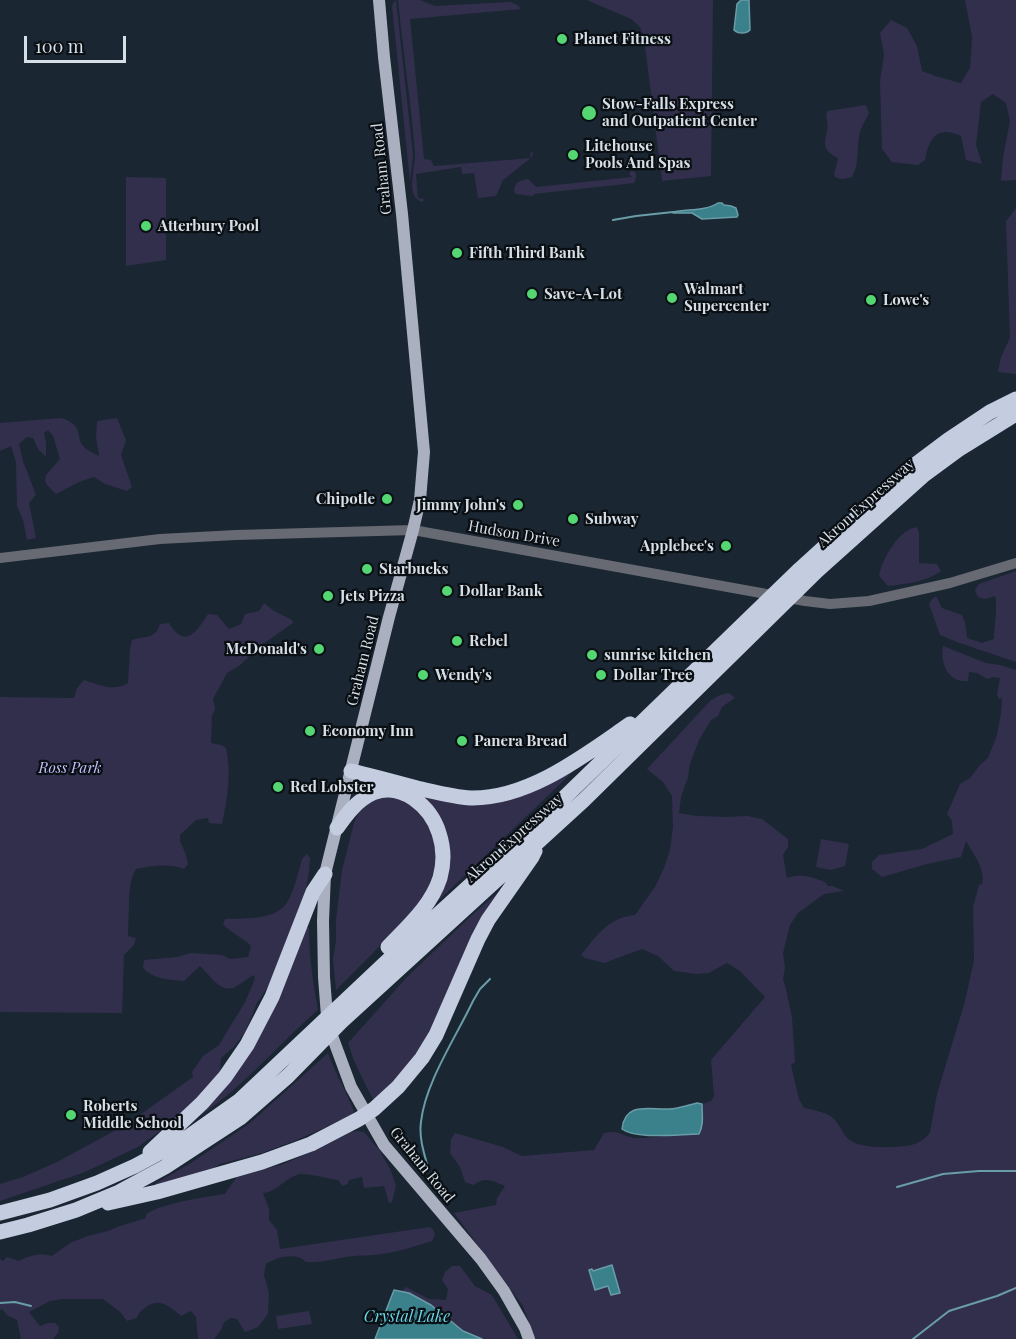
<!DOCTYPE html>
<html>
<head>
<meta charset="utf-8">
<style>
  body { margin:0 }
  #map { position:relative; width:1016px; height:1339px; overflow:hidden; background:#1a2632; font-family:"Playfair Display",serif }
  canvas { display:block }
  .scale { position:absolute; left:24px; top:36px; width:102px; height:27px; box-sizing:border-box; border:3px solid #d6dee6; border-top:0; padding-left:8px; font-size:18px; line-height:21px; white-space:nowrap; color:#d6dee6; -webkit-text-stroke:4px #0a0f14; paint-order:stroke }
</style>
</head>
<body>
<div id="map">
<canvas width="1016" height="1339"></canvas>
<div class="scale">100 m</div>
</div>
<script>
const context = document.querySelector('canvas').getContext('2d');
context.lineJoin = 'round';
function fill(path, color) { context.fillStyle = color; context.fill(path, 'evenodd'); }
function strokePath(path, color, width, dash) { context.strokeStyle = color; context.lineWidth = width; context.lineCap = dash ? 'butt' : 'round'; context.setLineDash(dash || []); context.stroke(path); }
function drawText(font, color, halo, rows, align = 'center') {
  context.font = font + ' "Playfair Display",serif'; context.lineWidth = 4.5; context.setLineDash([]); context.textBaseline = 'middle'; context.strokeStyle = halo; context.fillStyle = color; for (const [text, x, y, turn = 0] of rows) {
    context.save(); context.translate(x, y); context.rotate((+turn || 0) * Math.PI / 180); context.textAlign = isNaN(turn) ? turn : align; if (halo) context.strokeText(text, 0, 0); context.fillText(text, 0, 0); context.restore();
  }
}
const green = new Path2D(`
  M396,0L413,155L410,182L392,6L393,3Z
  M398,0H420L435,6L511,2L517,5L521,9L410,19L424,159L431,160L434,166L531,158L530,153L533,152L532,157L503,180L496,196L478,198L474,173L462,174L461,167L416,174L418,198L424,199L423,202C404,198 416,167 415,153C411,102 403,51 398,0Z
  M587,0H713L711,176L662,181L644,38L640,27L631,19Z
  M965,0H1016V180L1001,181L1003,157L1010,121L1006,103L993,94L981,102L976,145L982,164L966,160L961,136C937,125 929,138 925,160L918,165L892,162L882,149L880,81L884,55L880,33L891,20L907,28L917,46L922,71L935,76L961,83L970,68L972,37Z
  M866,105L869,113C866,119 862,125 860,132C856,147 860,163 852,177C845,179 841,180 835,177L834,173L836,167L838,158C813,146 833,135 826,117L827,111Z
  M631,171H634C638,175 636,179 634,183L534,194L533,196L516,194L514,191C514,182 521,180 528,179L536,187L632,177L629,174Z
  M126,177L166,178V260L126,266Z
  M1016,208V374L998,372L1001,357L1010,338L1006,221Z
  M61,418C85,425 74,437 85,448C89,451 95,454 99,456L96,437L97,421L117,418L126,440L121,455L132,487L127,491L105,484L94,477L79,482L56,494L48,486L45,481L46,475L60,459L53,436L48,430L44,433L46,443V457L38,449L33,438L27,437L19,444L23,461L36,495L29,503L36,538L27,540L23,520L17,506L16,462L11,446L0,451V423Z
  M917,527L919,533V563L937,564L941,571C926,582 906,584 888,586L879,576C882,559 899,529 917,527Z
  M1016,571V662L957,642L940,635L929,604L932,599L936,596L942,608L962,615L965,622L967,638L982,643L994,639C994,628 998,605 995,596C987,599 978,602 975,590L979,584Z
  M264,603L274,611L292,620L293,623L263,644L239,666L227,673L213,699L215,709L212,716L211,743L221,745L226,748C232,772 227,800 222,824L209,823L208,818L196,820L180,835V841L186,855L188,864L184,869C169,863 151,866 136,869C129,882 130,889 129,902C129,913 128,924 128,936L136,938L134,945L124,955L122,1013L0,1012V697L74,698L77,688L84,680C99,685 114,692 128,683L130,649L132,640C145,636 156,639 160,624L169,623C185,649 196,633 208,614L217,615L229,629L241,624L245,614L259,611Z
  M943,646L986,663L1000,665L1016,670V1339H535L523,1306L454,1213L496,1205L497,1198L505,1186C492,1181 486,1176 473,1185L465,1182L460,1167L450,1153L451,1139L455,1133L503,1147L522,1156L594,1150L604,1133C619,1129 623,1137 636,1138C656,1139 682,1132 702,1128V1104L711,1101L714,1096L711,1060L765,997L740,971L727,963L709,973L697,974L674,971L658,956L642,949L604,963L585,958L581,955C597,935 608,918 635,915L655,887L664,868L670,850L673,827L672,796L663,782L647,769L710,701L720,695L729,693L735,698L722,707L718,716L711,720L699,740L690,764L688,777L681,797L679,813L697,816L726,817L748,816L762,819L788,839V847L783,855L787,878C801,873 813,877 825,882L828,886H833L844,891L824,894L798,913L790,925L783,953L785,968L783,979L786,989L792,1017L795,1062L791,1065L799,1099L804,1108C813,1110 827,1112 834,1119C841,1126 843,1136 851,1141C863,1149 898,1148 911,1145C919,1143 926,1139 930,1132L937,1094L965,1001L974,960L973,907L979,885L982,884C986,870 973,853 966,841L961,857L927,864L882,877L872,869V862L879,855L922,849L953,834L952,821L947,814L960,784L970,778L980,765L988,758L997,735L1001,713L1002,698L999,699L997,694L1000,678L993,677L988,679L977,673L969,672L968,681C968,681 959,681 958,680C944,675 941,658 943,646Z
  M580,765L436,903L433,902L447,863L419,798H355L360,779L454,801Z
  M402,794L431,822L439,853L430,892L374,952L336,990L333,959L336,941V920L342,870L354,823L359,811L372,797Z
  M821,839L849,844L845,866L831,870L816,867Z
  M307,854L310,858L309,872L304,900L269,985L257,1003L245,1032L234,1047L221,1058L220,1073L192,1108L138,1147L85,1172L0,1201V1184L23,1177L57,1162L127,1124L193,1077L192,1072L203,1056L219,1045L245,1002L255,979L254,975C248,978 238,986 233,988C219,992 209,974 200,966L184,981C169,980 153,979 143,968L144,960L177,957L191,953L222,955L230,959L248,957L251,946C242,937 231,933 223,924L225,919C244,918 273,921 286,904C293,895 299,870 302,859Z
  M501,890L434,1032L409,1069L375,1100H373L354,1061L348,1043L407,977L473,914Z
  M305,927L309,928C309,955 313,983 318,1010C275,1047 239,1093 190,1122L221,1089Z
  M328,1053C335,1073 347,1092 354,1112L351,1115L324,1128L294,1141L262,1153L220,1164L208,1171L155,1186L156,1183L191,1163L250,1123Z
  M358,1131L364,1132L380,1151L391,1171L396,1186L392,1202L389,1203L384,1186L364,1188L362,1177L349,1180L348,1184L342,1186L338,1180C330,1179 308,1173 300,1174C286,1177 277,1192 263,1193L269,1209V1220L277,1230L280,1249L430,1227L434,1231L435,1235L432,1241C415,1246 399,1252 381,1254C372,1256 362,1255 353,1256C337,1258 322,1263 306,1262C296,1252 277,1257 266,1264L264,1275L269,1293L268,1314L258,1327L245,1332L237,1319L231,1318L224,1322L221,1330L214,1339H198L196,1317L191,1311L181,1316C170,1307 160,1297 146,1307C141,1311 139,1312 137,1318L127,1321L120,1312L103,1299H64L50,1301L29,1312L40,1326L48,1323H55L59,1327L58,1333L53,1339H21L17,1320L7,1315L2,1309L0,1310V1259L3,1261L7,1257L19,1261C31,1255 39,1253 52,1256L70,1243L88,1236L108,1231L117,1227L146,1218V1214C163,1203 205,1197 225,1194L228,1189L237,1177L283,1164L318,1149L351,1132Z
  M452,1266H460L475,1286L492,1295L518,1339H482L463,1331L451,1322L401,1292L406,1287L429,1299L446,1300L448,1289L442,1280L445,1272Z
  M309,1311L312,1324L278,1329L276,1316Z`);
const water = new Path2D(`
  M741,0H749L750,30C746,34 738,34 734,30L737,4Z
  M718,203H722L724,205L731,206L736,208L738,215L737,217L702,219L692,213H673V212C687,209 706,211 718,203Z
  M697,1103L702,1104C702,1114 704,1125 699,1134C680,1134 636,1140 622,1129C625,1101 650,1110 669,1109C679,1109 688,1105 697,1103Z
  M612,1265L620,1293L611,1295L608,1286L595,1290L589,1270L592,1269L593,1271Z
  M394,1290L409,1293L431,1305L463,1331L482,1339H375Z`);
const stream = new Path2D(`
  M613,220L636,216L673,212
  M427,1164C423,1150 419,1136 421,1122C425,1083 456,1037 473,1001L480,989L490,979
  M897,1187L943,1174L979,1171H1016
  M0,1303L15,1302L31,1306
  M913,1339L949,1311L997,1296L1016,1288`);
const minor = new Path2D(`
  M0,558L160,539L236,535L413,530L805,601L830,604L869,601L950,583L1016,563`);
const major = new Path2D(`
  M379,0L384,57L402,214L424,452L420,500L413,530L389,617L325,874L323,921L324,977L327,1016L331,1033L351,1087L384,1145L481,1259L504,1291L525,1328L529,1339`);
const highway = new Path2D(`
  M351,771C373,776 395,782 417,788C435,792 453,797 471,798C529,799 585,755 630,724
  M337,828C346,815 357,800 373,793C402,781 431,807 439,833C444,848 444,864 440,878C431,906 408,926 388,947
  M150,1152L202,1103L225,1077L247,1045L272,997L313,892L325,874
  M108,1203L157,1192L262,1162L311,1144L359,1119L374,1109L398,1087L422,1058L436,1035L478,939L488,920L532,857L535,851
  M0,1213L50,1200L97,1183L135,1166L185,1139L240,1100L400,949L534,827L800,569L912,467L948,440L990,412L1016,399
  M0,1232L28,1225L76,1210L117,1193L165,1167L240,1118L288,1076L341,1022L584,800L817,571L924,475L958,450L1016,414`);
const markers = [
  [562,39,6,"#54d672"],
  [589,113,8,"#54d672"],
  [573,155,6,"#54d672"],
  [146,226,6,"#54d672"],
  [457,253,6,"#54d672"],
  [532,294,6,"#54d672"],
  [672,298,6,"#54d672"],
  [871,300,6,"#54d672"],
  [387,499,6,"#54d672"],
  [518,505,6,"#54d672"],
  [573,519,6,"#54d672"],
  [726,546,6,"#54d672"],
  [367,569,6,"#54d672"],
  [447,591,6,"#54d672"],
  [328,596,6,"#54d672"],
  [457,641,6,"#54d672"],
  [319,649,6,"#54d672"],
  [592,655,6,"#54d672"],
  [423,675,6,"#54d672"],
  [601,675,6,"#54d672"],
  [310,731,6,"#54d672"],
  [462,741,6,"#54d672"],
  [278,787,6,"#54d672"],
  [71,1115,6,"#54d672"]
];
const poiNames = [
  ["Planet Fitness",574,39],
  ["Stow-Falls Express",602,104],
  ["and Outpatient Center",602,121],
  ["Litehouse",585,146],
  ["Pools And Spas",585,163],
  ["Atterbury Pool",158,226],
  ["Fifth Third Bank",469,253],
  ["Walmart",684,289],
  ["Supercenter",684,306],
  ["Save-A-Lot",544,294],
  ["Lowe's",883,300],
  ["Chipotle",375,499,"right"],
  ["Jimmy John's",506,505,"right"],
  ["Subway",585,519],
  ["Applebee's",714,546,"right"],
  ["Starbucks",379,569],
  ["Dollar Bank",459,591],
  ["Jets Pizza",340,596],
  ["Rebel",469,641],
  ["McDonald's",307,649,"right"],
  ["sunrise kitchen",604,655],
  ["Wendy's",435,675],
  ["Dollar Tree",613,675],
  ["Economy Inn",322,731],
  ["Panera Bread",474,741],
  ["Red Lobster",290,787],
  ["Roberts",83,1106],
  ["Middle School",83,1123]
];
const streetNames = [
  ["Graham Road",382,169,-96],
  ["Akron Expressway",866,503,-42],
  ["Hudson Drive",514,534,10],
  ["Graham Road",363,661,-76],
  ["Akron Expressway",514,838,-42],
  ["Graham Road",422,1165,51]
];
const parkNames = [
  ["Ross Park",70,768]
];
const waterNames = [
  ["Crystal Lake",407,1317]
];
fill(green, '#322f4d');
fill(water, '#3a818c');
strokePath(water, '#699da7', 1.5);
strokePath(stream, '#699da7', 2);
strokePath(minor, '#676a72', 10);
strokePath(major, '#aab0c0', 12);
strokePath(highway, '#c4ccdf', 15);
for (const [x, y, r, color] of markers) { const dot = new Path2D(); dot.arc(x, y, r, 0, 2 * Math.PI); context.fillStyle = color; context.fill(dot); strokePath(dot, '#0a0f14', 2); }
drawText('bold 15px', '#d6dee6', '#0a0f14', poiNames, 'left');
drawText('15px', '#d6dee6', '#0a0f14', streetNames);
drawText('italic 15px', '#c3bffa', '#0a0f14', parkNames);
drawText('italic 16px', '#69d7e7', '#0a0f14', waterNames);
</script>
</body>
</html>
